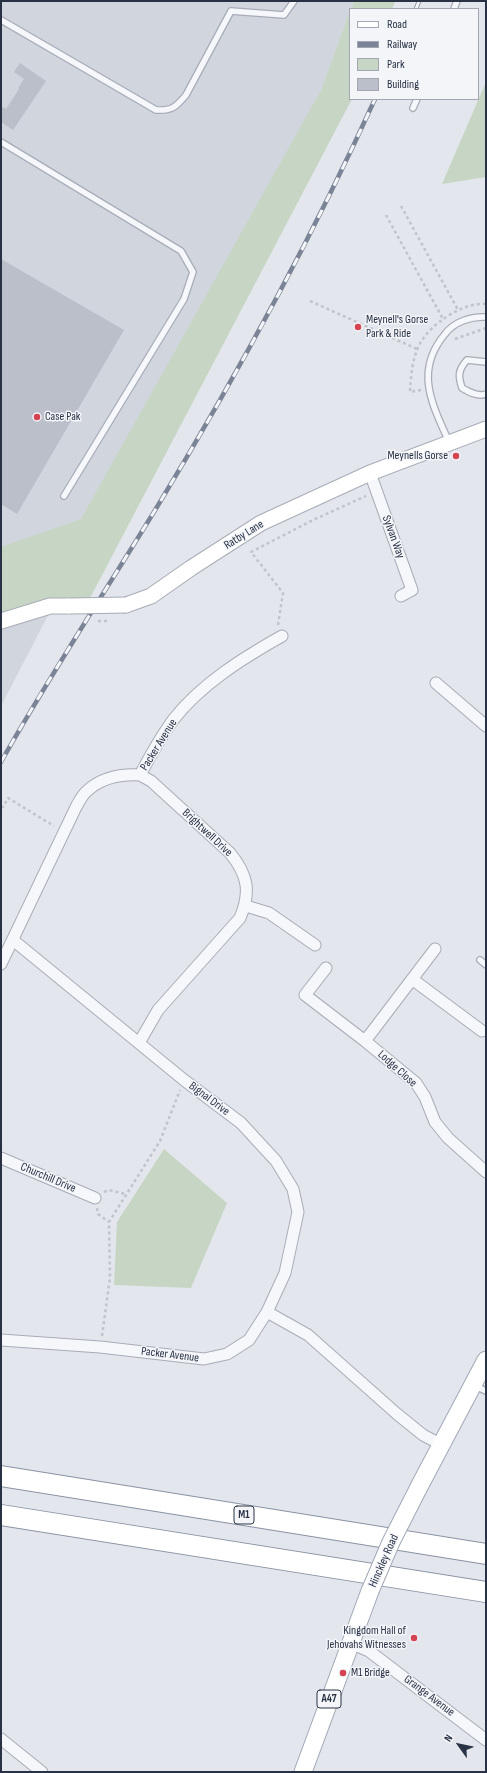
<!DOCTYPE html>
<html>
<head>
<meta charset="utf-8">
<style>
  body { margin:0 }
  #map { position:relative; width:487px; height:1773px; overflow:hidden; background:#e3e6ec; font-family:"Sofia Sans Condensed",sans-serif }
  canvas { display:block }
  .frame { position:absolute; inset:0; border:2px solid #293245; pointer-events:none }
  .legend { position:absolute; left:349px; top:8px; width:130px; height:92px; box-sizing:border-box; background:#f3f5f9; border:1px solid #a2a7b1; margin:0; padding:5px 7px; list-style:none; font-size:12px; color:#293245 }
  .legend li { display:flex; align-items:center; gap:8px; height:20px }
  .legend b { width:20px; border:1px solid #a2a7b1 }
  .north { position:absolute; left:439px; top:1725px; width:40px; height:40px; -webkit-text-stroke:3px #f3f5f9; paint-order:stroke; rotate:303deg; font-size:11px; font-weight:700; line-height:16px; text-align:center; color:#293245 }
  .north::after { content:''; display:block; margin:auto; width:14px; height:18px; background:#293245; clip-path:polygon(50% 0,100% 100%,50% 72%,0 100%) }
</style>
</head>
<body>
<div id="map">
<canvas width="487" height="1773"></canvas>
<div class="frame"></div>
<ul class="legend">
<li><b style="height:5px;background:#fff"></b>Road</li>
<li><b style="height:5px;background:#7b8496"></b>Railway</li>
<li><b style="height:11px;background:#c7d6c4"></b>Park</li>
<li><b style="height:11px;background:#babfca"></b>Building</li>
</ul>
<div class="north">N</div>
</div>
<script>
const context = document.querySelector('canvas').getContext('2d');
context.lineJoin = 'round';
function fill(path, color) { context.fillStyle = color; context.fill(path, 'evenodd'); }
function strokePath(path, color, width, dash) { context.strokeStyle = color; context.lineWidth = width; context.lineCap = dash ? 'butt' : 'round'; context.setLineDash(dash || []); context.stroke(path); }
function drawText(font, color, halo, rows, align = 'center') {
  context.font = font + ' "Sofia Sans Condensed",sans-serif'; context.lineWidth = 3; context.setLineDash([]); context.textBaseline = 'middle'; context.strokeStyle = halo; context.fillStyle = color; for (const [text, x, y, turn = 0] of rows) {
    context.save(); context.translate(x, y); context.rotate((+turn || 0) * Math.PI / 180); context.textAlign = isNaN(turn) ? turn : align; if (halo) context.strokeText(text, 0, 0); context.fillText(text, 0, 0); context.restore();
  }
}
const built = new Path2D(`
  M1,1H354L321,90L1,706Z`);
const green = new Path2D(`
  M354,1H395L392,9H351Z
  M350,11V99H352L89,600L1,622V547L81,519L321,90Z
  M486,82V177L442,184Z
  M164,1149L227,1203L191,1288L114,1285L117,1222Z`);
const building = new Path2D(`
  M20,63L46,81L13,130L1,122V106L6,109L19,89L18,88L24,79L14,72Z
  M1,259L124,330L17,514L1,504Z`);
const path = new Path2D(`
  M401,206L458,310
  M386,215L443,319
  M310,301L417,349
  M455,339L486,328
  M421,390L410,392C412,354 417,335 451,314C461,308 474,303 486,304
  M278,625L283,593L251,552L313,520L366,496
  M1,806L3,807L8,798L54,826
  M104,1192L109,1190L125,1194
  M97,1208L98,1214L109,1222
  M102,1336L110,1278L109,1222L160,1141L180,1090`);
const service = new Path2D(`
  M454,9L457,1
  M1,20L156,110C172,111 176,107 186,95L231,11L284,15L294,1
  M413,108L417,99
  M1,142L181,251L193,272L184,299L64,496
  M486,362L467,360C458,370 458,376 462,388C469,392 478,397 486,394
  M449,442C432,404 414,371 445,334C454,322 471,316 486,317
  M480,960L486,965
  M475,1386L486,1391`);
const minor = new Path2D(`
  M370,473L412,590L401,596
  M436,683L486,726
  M246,906L269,913L315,945
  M13,940L184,1080L241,1123L276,1161L293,1189L298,1212L285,1273L267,1312
  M435,949L365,1041L416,1083L425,1097L435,1122L448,1138L486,1172
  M1,964L76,807C79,802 82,795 87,791C101,778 121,774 140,775C150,756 160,738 173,720C201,684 243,658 282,636
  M326,968L305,995L365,1041
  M412,979L482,1031
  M139,1043L158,1010L240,918C251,892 248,875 230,853L151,781L140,775
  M1,1158L95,1198
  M1,1340L100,1347L204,1359L227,1354L249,1340L267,1312L308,1335L397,1414L423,1435L442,1445
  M350,1643L369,1651L486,1740
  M1,1739L42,1772`);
const secondary = new Path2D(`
  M126,605L151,596L191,568L261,523L370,473L486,429
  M1,621L50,606H70`);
const primary = new Path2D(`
  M420,1485L486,1360
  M303,1772L370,1591`);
const motorway = new Path2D(`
  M1,1476L486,1554
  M1,1515L486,1592`);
const rail = new Path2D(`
  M416,9L419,1
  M1,762C50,675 105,592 157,507C237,375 311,240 375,99`);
const pathBridge = new Path2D(`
  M98,621H109`);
const secondaryBridge = new Path2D(`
  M70,606L126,605`);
const primaryBridge = new Path2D(`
  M370,1591L391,1542L420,1485`);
const markers = [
  [358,327,4,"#d64350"],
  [37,417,4,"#d64350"],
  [456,456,4,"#d64350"],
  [414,1638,4,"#d64350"],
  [343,1673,4,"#d64350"]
];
const shields = [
  [244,1515,20],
  [329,1699,24]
];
const shieldNames = [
  ["M1",244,1515],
  ["A47",329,1699]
];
const poiNames = [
  ["Meynell's Gorse",366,320],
  ["Park & Ride",366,334],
  ["Case Pak",45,417],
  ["Meynells Gorse",448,456,"right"],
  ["Kingdom Hall of",406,1631,"right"],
  ["Jehovahs Witnesses",406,1645,"right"],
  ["M1 Bridge",351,1673]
];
const streetNames = [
  ["Ratby Lane",244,535,-32],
  ["Sylvan Way",393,537,70],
  ["Packer Avenue",159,745,-58],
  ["Brightwell Drive",207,833,43],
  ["Lodge Close",397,1069,42],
  ["Bignal Drive",209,1099,37],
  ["Churchill Drive",48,1178,23],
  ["Packer Avenue",170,1355,7],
  ["Hinckley Road",384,1561,-66],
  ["Grange Avenue",429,1696,37]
];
fill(built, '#d1d5de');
fill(green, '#c7d6c4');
fill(building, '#babfca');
strokePath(service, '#a7acb7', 8);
strokePath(minor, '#a7acb7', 13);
strokePath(secondary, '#a7acb7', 17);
strokePath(primary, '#a1a9b8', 19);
strokePath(motorway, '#8992a3', 22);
strokePath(path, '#c1c4cb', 2.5, [3, 3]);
strokePath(service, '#f6f7fa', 5.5);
strokePath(minor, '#f6f7fa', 11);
strokePath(secondary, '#fff', 15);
strokePath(primary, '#fff', 17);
strokePath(motorway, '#fff', 20);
strokePath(rail, '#7b8496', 4.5);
strokePath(rail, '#f3f5f9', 3, [9]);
strokePath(secondaryBridge, '#a7acb7', 17, []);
strokePath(primaryBridge, '#a1a9b8', 19, []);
strokePath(pathBridge, '#c1c4cb', 2.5, [3, 3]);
strokePath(secondaryBridge, '#fff', 15);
strokePath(primaryBridge, '#fff', 17);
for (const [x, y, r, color] of markers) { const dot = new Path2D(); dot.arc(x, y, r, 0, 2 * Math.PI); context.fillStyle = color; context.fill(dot); strokePath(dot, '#f3f5f9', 1.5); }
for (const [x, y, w] of shields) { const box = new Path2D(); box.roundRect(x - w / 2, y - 9, w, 18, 3); context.fillStyle = '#f3f5f9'; context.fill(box); strokePath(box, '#293245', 1); }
drawText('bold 11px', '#293245', null, shieldNames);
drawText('12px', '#293245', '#f3f5f9', poiNames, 'left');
drawText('12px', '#293245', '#f3f5f9', streetNames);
</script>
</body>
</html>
